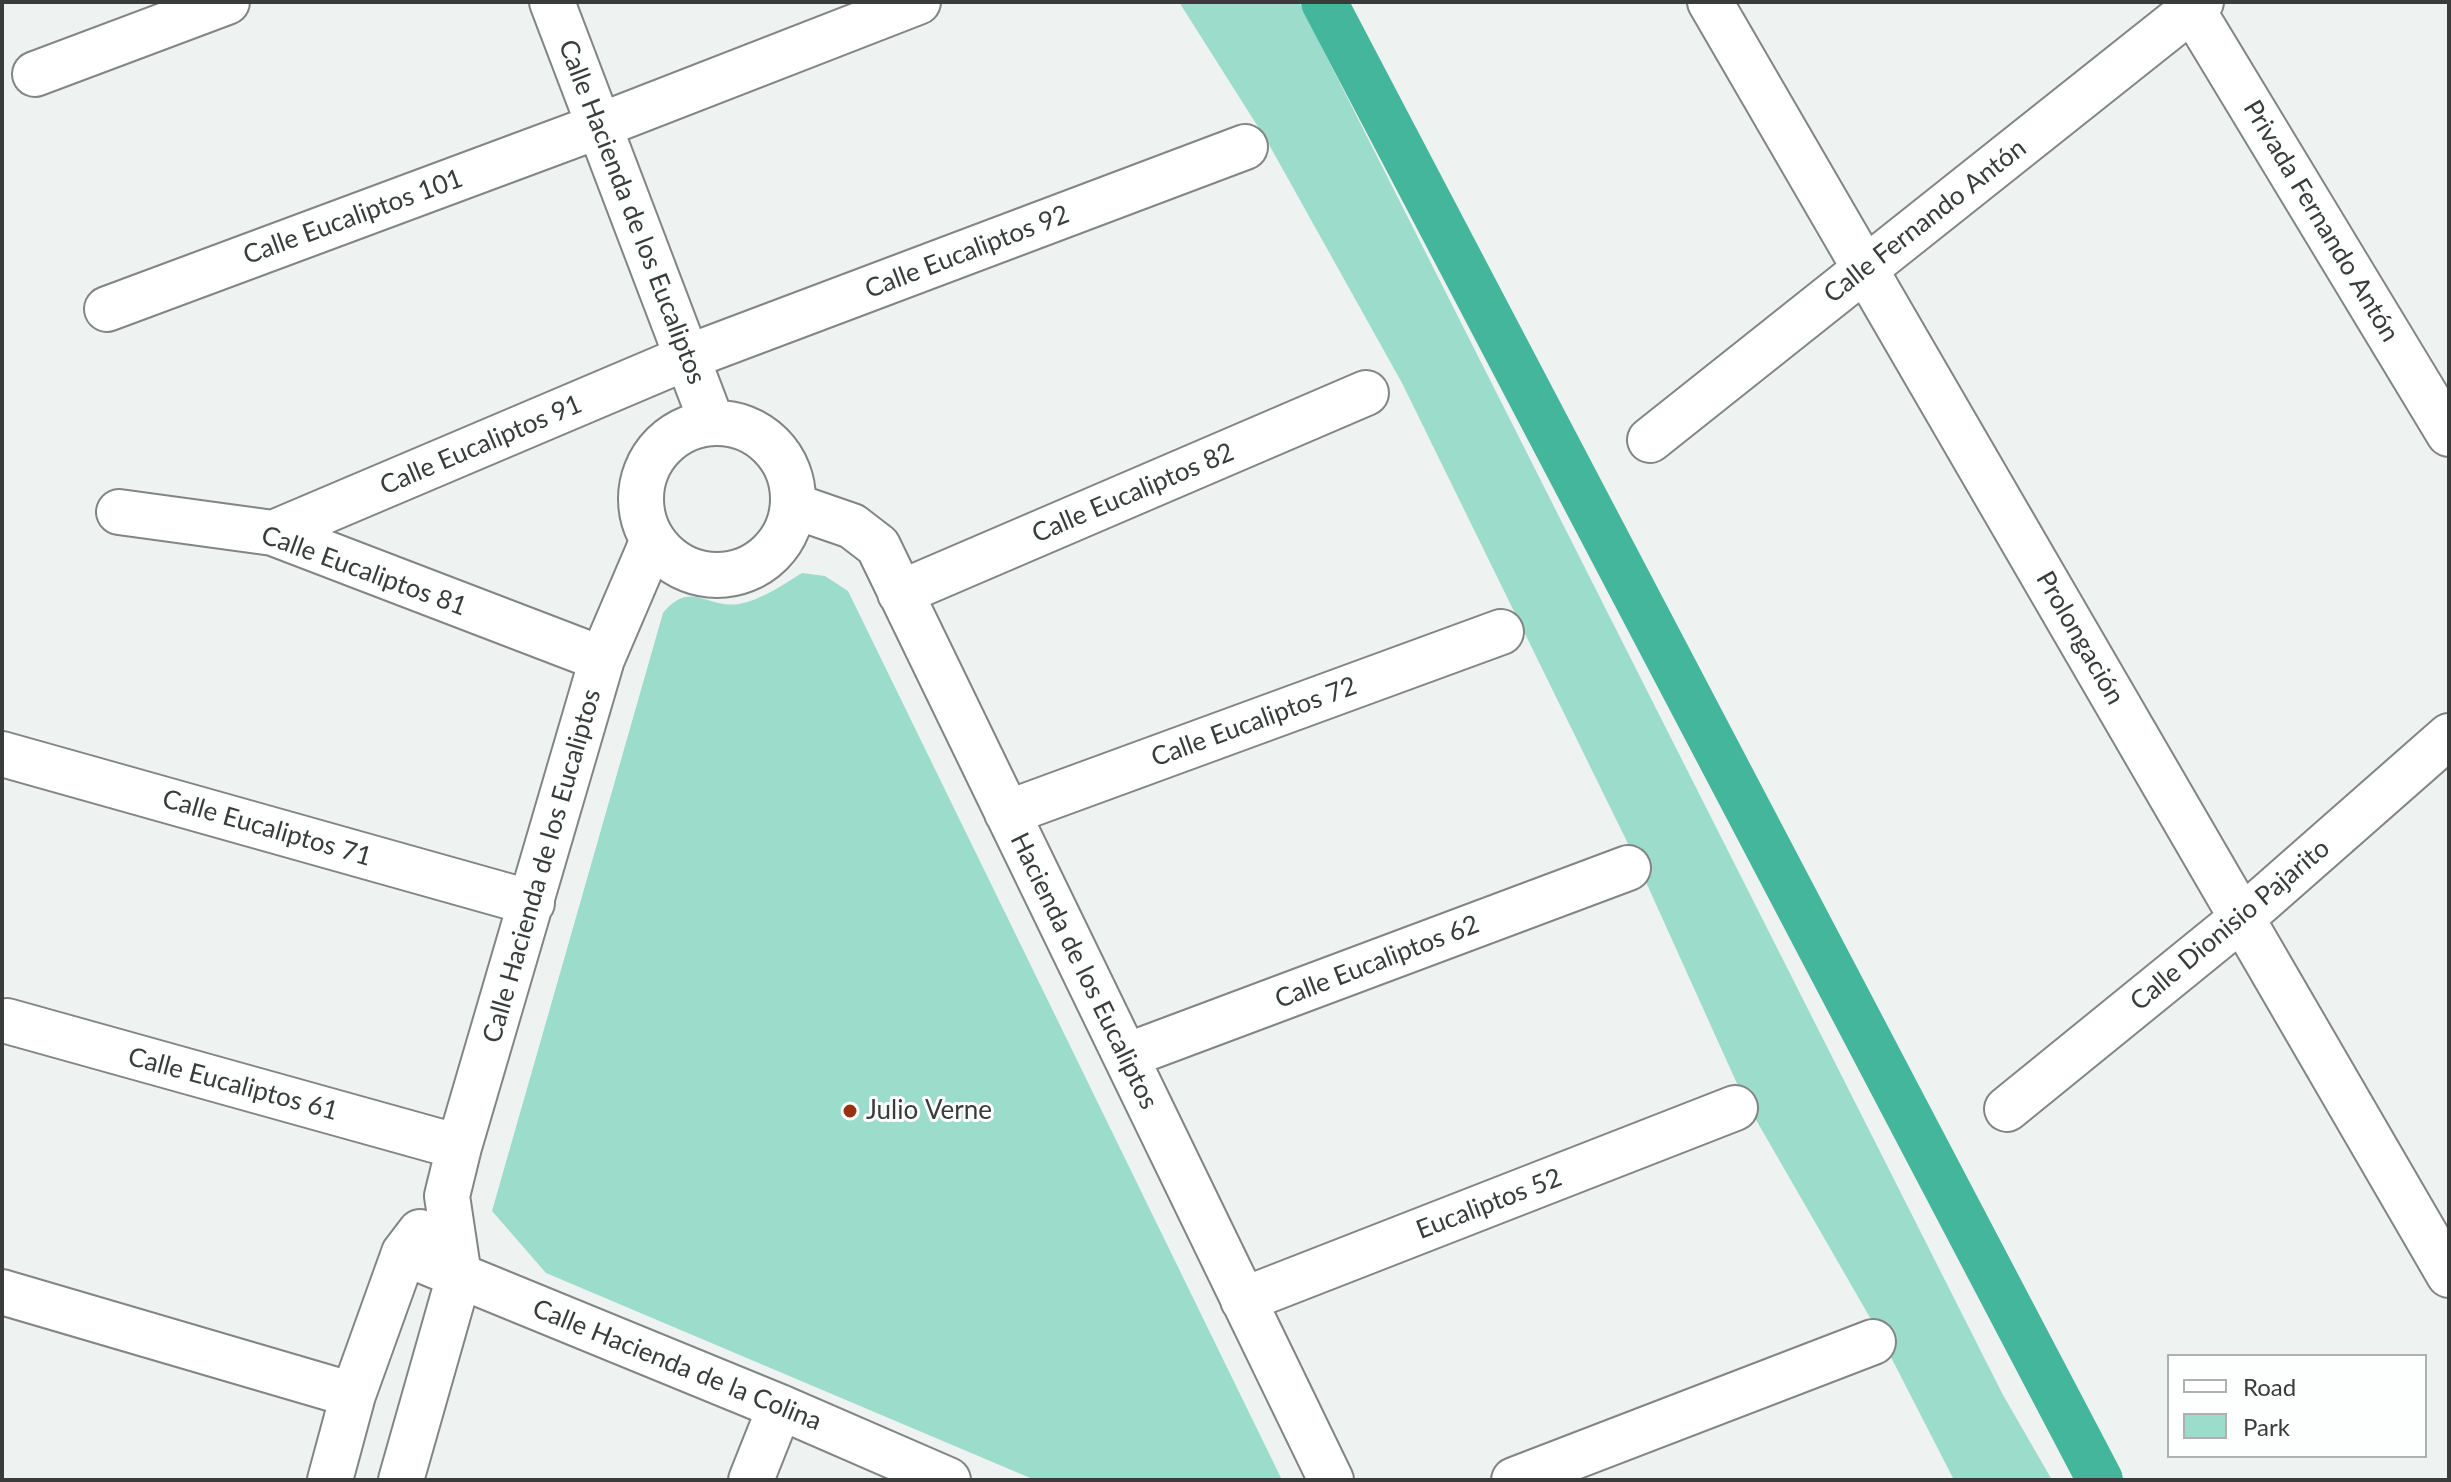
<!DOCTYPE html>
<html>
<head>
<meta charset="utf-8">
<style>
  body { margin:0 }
  #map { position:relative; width:2451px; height:1482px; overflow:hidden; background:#eef2f1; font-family:Lato,sans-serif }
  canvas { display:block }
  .frame { position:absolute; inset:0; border:4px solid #3a3c3b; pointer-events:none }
  .legend { position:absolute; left:2167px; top:1354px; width:260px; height:104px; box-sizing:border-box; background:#fdffff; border:2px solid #afb1b1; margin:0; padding:10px 14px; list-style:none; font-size:24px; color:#3a3c3b }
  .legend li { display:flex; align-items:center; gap:16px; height:40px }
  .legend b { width:40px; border:2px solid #afb1b1 }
</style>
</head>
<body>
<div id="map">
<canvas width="2451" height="1482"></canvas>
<div class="frame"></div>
<ul class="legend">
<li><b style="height:10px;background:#fff"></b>Road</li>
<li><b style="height:22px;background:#9bddca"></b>Park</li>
</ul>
</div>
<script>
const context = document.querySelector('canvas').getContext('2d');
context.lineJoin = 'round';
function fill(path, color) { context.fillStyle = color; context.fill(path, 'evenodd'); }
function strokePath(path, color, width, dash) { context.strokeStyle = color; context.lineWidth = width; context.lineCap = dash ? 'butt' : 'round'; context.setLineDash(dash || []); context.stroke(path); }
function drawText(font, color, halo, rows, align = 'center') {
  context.font = font + ' Lato,sans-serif'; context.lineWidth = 6; context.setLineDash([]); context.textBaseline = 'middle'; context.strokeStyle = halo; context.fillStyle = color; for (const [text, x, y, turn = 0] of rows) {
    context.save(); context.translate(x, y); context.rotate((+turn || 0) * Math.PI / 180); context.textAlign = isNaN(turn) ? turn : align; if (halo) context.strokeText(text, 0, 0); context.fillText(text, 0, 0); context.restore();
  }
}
const green = new Path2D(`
  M1179,2H1299L2003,1395L2052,1480H1954L1876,1328L1744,1099L1636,860L1402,383L1267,141Z
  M802,573L825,576L848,591L1282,1480H1035L546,1273L492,1211L663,613C691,579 706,609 739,604C761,600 783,585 802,573Z`);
const canal = new Path2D(`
  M1324,2L2100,1480`);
const minor = new Path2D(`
  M552,2L712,423
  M1710,2L2449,1275
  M2192,9L2449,434
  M35,74L227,2
  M107,309L599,126L918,2
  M641 499a76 76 0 1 1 152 0a76 76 0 1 1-152 0Z
  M1650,440L2201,2
  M794,506L852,526L878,546L1331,1480
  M119,512L273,533L602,659
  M273,533L688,357L1245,147
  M900,593L1366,393
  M2,754L532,903
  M1007,813L1501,632
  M7,1021L459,1147
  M1126,1056L1628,868
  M2007,1109L2242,918L2449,736
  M404,1253L780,1407L948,1480
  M2,1292L353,1395
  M1243,1300L1735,1108
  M330,1480L353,1395L404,1253L420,1232
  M401,1480L459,1276L447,1196L459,1147L602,659L652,542
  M751,1480L780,1407
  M1514,1480L1873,1342`);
const markers = [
  [850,1111,8,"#98310f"]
];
const streetNames = [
  ["Calle Hacienda de los Eucaliptos",632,212,69],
  ["Calle Eucaliptos 101",353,217,-20],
  ["Calle Fernando Antón",1925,221,-38],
  ["Privada Fernando Antón",2321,221,59],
  ["Calle Eucaliptos 92",967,252,-21],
  ["Calle Eucaliptos 91",481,445,-23],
  ["Calle Eucaliptos 82",1133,493,-23],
  ["Calle Eucaliptos 81",364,571,20],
  ["Prolongación",2080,638,60],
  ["Calle Eucaliptos 72",1254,722,-20],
  ["Calle Eucaliptos 71",267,828,16],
  ["Calle Hacienda de los Eucaliptos",542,866,-74],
  ["Calle Dionisio Pajarito",2230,925,-40],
  ["Calle Eucaliptos 62",1377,962,-21],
  ["Hacienda de los Eucaliptos",1084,971,64],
  ["Calle Eucaliptos 61",233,1084,15],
  ["Eucaliptos 52",1489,1204,-21],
  ["Calle Hacienda de la Colina",677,1365,22]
];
const poiNames = [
  ["Julio Verne",866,1111]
];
fill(green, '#9bddca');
strokePath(canal, '#44b69b', 46);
strokePath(minor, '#818584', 48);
strokePath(minor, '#fff', 44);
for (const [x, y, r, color] of markers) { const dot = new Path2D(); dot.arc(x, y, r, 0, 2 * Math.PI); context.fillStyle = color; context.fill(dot); strokePath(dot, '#fdffff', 3); }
drawText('26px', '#3a3c3b', '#fdffff', streetNames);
drawText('26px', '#3a3c3b', '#fdffff', poiNames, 'left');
</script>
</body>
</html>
